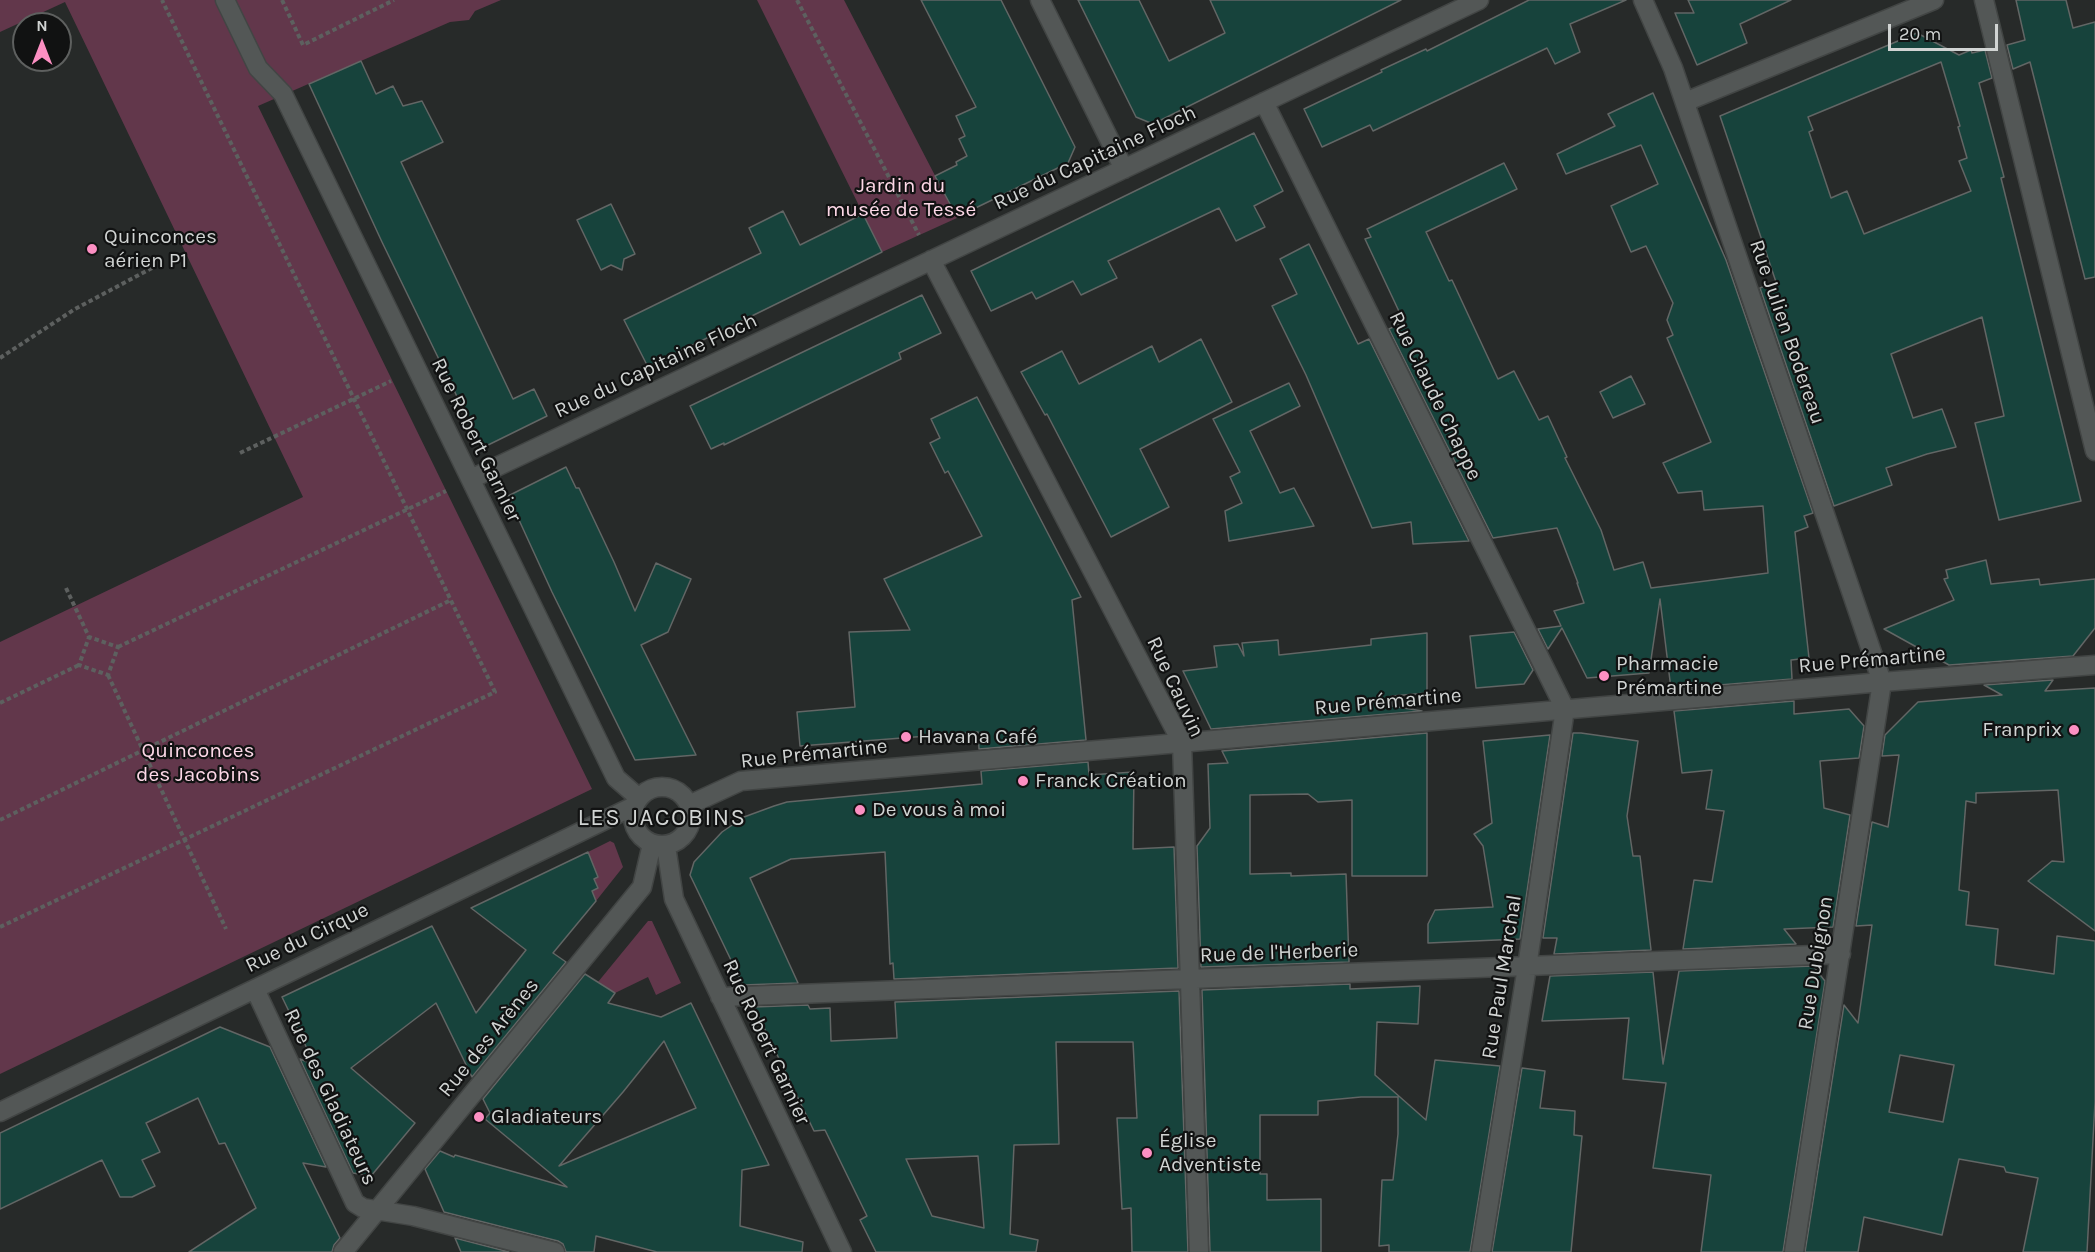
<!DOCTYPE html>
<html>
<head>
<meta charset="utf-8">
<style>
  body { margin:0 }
  #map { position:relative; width:2095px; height:1252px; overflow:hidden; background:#272a29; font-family:Karla,sans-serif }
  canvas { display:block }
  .north { position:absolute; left:12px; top:12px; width:60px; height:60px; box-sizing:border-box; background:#111212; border:2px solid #5e605f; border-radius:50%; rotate:0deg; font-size:16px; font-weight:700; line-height:24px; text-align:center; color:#d1d4d3 }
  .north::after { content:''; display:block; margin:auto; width:21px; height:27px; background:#fc8fc2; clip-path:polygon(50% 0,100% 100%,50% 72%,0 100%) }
  .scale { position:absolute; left:1888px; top:24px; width:110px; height:27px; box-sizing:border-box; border:3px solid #d1d4d3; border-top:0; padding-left:8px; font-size:18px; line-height:21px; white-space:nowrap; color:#d1d4d3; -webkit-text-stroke:4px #111212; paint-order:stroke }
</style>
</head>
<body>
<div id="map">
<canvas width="2095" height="1252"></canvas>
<div class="north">N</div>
<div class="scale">20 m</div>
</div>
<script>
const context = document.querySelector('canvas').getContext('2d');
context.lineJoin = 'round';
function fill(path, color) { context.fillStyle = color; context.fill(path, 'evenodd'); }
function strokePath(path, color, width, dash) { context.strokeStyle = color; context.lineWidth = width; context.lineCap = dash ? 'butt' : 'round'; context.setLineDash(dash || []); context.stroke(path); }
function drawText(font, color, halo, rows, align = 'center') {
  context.font = font + ' Karla,sans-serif'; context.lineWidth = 4.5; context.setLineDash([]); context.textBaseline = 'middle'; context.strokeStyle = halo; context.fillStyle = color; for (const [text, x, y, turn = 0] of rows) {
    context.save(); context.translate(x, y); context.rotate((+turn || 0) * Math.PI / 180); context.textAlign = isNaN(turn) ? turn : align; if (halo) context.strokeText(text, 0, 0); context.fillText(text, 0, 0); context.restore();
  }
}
const green = new Path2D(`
  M0,0H501L475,11L469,20L450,22L258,106L592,789L0,1074V642L303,497L65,2L0,32Z
  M757,0H844L957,218L882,252Z
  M610,841L614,843L623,867L596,901L592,891L598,888L594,879L598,877L588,852Z
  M648,921H652L681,983L656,995L648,977L615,993L598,982Z`);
const building = new Path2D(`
  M921,0H1001L1075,147L1068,163L957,217L935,176L957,165L956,162L967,156L959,139L965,136L956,116L976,107Z
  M1078,0H1139L1169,61L1225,33L1210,0H1401L1153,124L1136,117Z
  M1529,0H1626L1570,24L1580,52L1555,64L1547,48L1373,131L1370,125L1322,147L1304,109L1382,72L1381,70L1426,49L1427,51Z
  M1688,0H1791L1740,24L1747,43L1697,65L1675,13H1694Z
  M2016,0H2066L2073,28L2095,22V277L2085,279L2030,62L2013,69L2007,45L2025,40Z
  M1917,33L1959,55L1971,50L1972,53L1985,50L1992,78L1979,83L2004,177L2001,178L2081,501L1999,520L1975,423L2004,416L1982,317L1891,354L1913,418L1942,409L1956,447L1927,454L1886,468L1892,485L1834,506L1760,288L1776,282L1720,116ZM1941,62L1960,126L1958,127L1967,158L1959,161L1971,191L1864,234L1847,191L1831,198L1809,132L1813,130L1808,117Z
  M361,61L376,94L393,86L403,106L422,101L443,142L401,162L513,399L534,389L547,416L482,448L382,242L309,84Z
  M1653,93L1726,260L1813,513L1804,516L1808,527L1795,532L1809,658L1791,660L1792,679L1671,689L1660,599L1649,673L1587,678L1562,628L1548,649L1538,629L1561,626L1554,611L1584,603L1577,583H1578L1557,528L1493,538L1389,329L1404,322L1365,239L1371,237L1367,229L1504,163L1517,189L1426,232L1449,281L1452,280L1498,379L1514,371L1539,420L1548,416L1567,457L1565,458L1601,530L1614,570L1643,562L1651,588L1768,573L1763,506L1704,510L1702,491L1678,493L1663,463L1711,442L1667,338L1673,335L1667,320L1673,303L1646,246L1631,252L1611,206L1658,184L1641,145L1566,174L1557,154L1615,126L1608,114Z
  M1254,133L1283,191L1254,206L1265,227L1236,241L1219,208L1108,261L1117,278L1081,295L1073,281L1036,299L1032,292L991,311L971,271Z
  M611,204L635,254L624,259L622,270L611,265L601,270L577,220Z
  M783,211L800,245L863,214L882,252L648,367L624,320L761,253L749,228Z
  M1309,244L1358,344L1369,339L1469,541L1413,544L1411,522L1372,528L1306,375L1272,306L1297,294L1280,259Z
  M922,295L941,333L899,353L901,359L724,445V443L711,449L690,406Z
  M1201,339L1232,402L1140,449L1169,507L1111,537L1047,414L1045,415L1021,372L1062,351L1079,384L1152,346L1159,362Z
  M1631,376L1645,404L1613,418L1600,392Z
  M1289,383L1300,406L1250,431L1280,493L1294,488L1314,526L1229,541L1225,511L1242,503L1230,477L1240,472L1213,419Z
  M977,397L1081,597L1072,600L1086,740L979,749L978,732L800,746L797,712L855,707L849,632L910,630L884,579L982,536L948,471L945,473L930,443L940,438L931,419Z
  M566,467L576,488H579L614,562L635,611L656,563L691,579L668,632L641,645L696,755L635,760L552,592L508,496Z
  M1986,560L1991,584L2039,579L2040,585L2095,579V628L2073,656L1949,665L1884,629L1954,600L1944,579L1948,578L1946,570Z
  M1514,632L1533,670L1524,684L1476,688L1470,636Z
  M1427,633V693L1392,696V706L1422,711L1211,729L1183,671L1217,667L1214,646L1238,644L1244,656L1242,643L1278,640L1279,655L1371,645V639Z
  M2053,680L2045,691L2095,688V931L2028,881L2052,861L2064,862L2058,790L1976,793V803L1966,801L1959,890L1969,892L1966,925L1998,929L1995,965L2054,974L2057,936L2095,941V1102L2087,1252H2023L2038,1178L2006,1172L2004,1167L1959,1159L1942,1235L1864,1217L1858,1252H1805L1844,1005L1858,1023L1872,925L1856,926L1872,822L1888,827L1899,755L1882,756L1885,735L1918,702L2002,695L1984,685ZM1900,1055L1954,1065L1943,1122L1889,1112Z
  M1794,701V714L1849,709L1864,726L1859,758L1820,761L1824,808L1850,815L1833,927L1784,929L1796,944L1683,949L1694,880L1712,882L1724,811L1706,809L1712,770L1682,773L1674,711Z
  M1427,733V876H1352V800L1318,802L1308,794L1250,795V874L1291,873V876L1346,874L1349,962L1201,967L1197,846L1210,828L1208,764L1228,763L1222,751Z
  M1573,733H1581L1638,741L1627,816L1633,856H1640L1651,950L1554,954L1557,938H1543Z
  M1550,735L1520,939L1428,943V924L1435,910L1493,907L1483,846L1474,834L1492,823L1483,741Z
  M1088,762L1089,775L1134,772L1133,849L1174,847L1178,968L894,979L893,963L890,964L885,852L791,859L750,878L798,983L743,985L690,875L694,862L722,832L744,817L774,806L787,802L982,784L981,771Z
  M588,852L598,877L594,879L598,888L592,891L596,901L553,953L566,962L472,1077L436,1003L351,1068L415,1123L371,1176L353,1173L300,1059L315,1065L282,997L432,926L476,1013L526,950L471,908Z
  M1813,966L1825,981L1783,1252H1701L1711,1175L1653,1168L1666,1083L1623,1079L1629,1018L1542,1021L1550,976L1653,972L1663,1064L1679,971Z
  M585,974L615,993L608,1003L661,1017L691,1003L769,1165L742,1170L740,1226L803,1242L802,1252H657L596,1236L594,1252H566L563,1244L558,1241L444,1212L425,1169L440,1151L454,1157L455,1155L567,1187L485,1119L490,1113L483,1099ZM664,1041L696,1108L559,1166L623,1092Z
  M1350,984V989L1420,986L1418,1024L1377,1022L1375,1075L1426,1120L1435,1060L1500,1066L1470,1252H1389V1245L1379,1246L1382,1180H1393L1398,1134V1097H1361L1318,1101V1115H1260V1174H1267V1200L1321,1199V1252H1210L1202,990Z
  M1179,991L1188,1252H1132L1131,1208L1122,1209L1117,1118H1137L1133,1042H1056L1059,1144L1014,1145L1010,1234L1038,1240L1036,1252H876L860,1220L867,1216L825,1130L814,1131L754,1007L808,1005L810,1009L830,1008L831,1041L897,1038L895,1002ZM978,1156L984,1228L932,1216L906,1159Z
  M220,1027L270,1047L326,1167L303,1163L340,1238L334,1245L332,1252H189L256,1208L225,1143L219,1144L198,1098L146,1123L160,1152L142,1160L155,1186L132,1197H120L102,1160L0,1209V1133Z
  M1522,1068L1545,1071L1540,1108L1575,1111L1574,1135L1582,1136L1571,1252H1492Z
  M455,1238L509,1252H461Z`);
const path = new Path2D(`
  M282,0L303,45L394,0
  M797,0L919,235
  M0,358L75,309L152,268
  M240,453L391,381
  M66,588L89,637L118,647L108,675L79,665L89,637
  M118,647L446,491
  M108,675L226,929
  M0,703L79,665
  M0,820L451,600
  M0,927L495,692L162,0`);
const minor = new Path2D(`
  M225,0L258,68L283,94L616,778L639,798
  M1040,0L1124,169
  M1643,0L1673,68L1882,682L1794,1252
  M1984,0L2095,451
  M1264,102L1565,709L1527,967L1481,1252
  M1685,102L1934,0
  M931,260L1182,743L1199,1252
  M471,479L1479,0
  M633 816a29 29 0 1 1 58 0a29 29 0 1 1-58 0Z
  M689,805L741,781L1882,682L2095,665
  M666,846L674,899L842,1252
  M255,989L355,1203L363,1208L413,1216L555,1252
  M720,997L1841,954
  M0,1112L634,806
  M343,1252L642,887L652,844`);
const markers = [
  [92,249,6,"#fc8fc2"],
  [1604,676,6,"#fc8fc2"],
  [2074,730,6,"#fc8fc2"],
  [906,737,6,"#fc8fc2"],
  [1023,781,6,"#fc8fc2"],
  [860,810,6,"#fc8fc2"],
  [479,1117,6,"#fc8fc2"],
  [1147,1153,6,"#fc8fc2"]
];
const streetNames = [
  ["Rue du Capitaine Floch",1095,158,-25],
  ["Rue Julien Bodereau",1787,332,71],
  ["Rue du Capitaine Floch",656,366,-25],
  ["Rue Claude Chappe",1435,396,64],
  ["Rue Robert Garnier",476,440,64],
  ["Rue Prémartine",1872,660,-5],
  ["Rue Cauvin",1175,687,65],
  ["Rue Prémartine",1388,702,-5],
  ["Rue Prémartine",814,754,-6],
  ["Rue du Cirque",307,938,-26],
  ["Rue de l'Herberie",1279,953,-2],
  ["Rue Dubignon",1816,963,-81],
  ["Rue Paul Marchal",1502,977,-81],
  ["Rue des Arènes",489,1038,-51],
  ["Rue Robert Garnier",766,1042,65],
  ["Rue des Gladiateurs",330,1097,65]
];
const parkNames = [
  ["Jardin du",901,186],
  ["musée de Tessé",901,210],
  ["Quinconces",198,751],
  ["des Jacobins",198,775]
];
const poiNames = [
  ["Quinconces",104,237],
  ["aérien P1",104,261],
  ["Pharmacie",1616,664],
  ["Prémartine",1616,688],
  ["Franprix",2062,730,"right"],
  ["Havana Café",918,737],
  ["Franck Création",1035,781],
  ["De vous à moi",872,810],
  ["Gladiateurs",491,1117],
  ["Église",1159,1141],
  ["Adventiste",1159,1165]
];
const quarterNames = [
  ["LES JACOBINS",662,818]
];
fill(green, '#62374b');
fill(building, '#17433c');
strokePath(building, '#626665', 1.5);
strokePath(minor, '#424544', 21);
strokePath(path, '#5d605f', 4, [4.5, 3]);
strokePath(minor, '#535756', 18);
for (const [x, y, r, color] of markers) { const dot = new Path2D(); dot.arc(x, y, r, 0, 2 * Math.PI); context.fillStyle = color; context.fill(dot); strokePath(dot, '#111212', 2); }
drawText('21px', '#d1d4d3', '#111212', streetNames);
drawText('21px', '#fdd8e7', '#111212', parkNames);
drawText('21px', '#d1d4d3', '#111212', poiNames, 'left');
context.letterSpacing = '1.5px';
drawText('24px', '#d1d4d3', '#111212', quarterNames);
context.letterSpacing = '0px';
</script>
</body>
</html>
